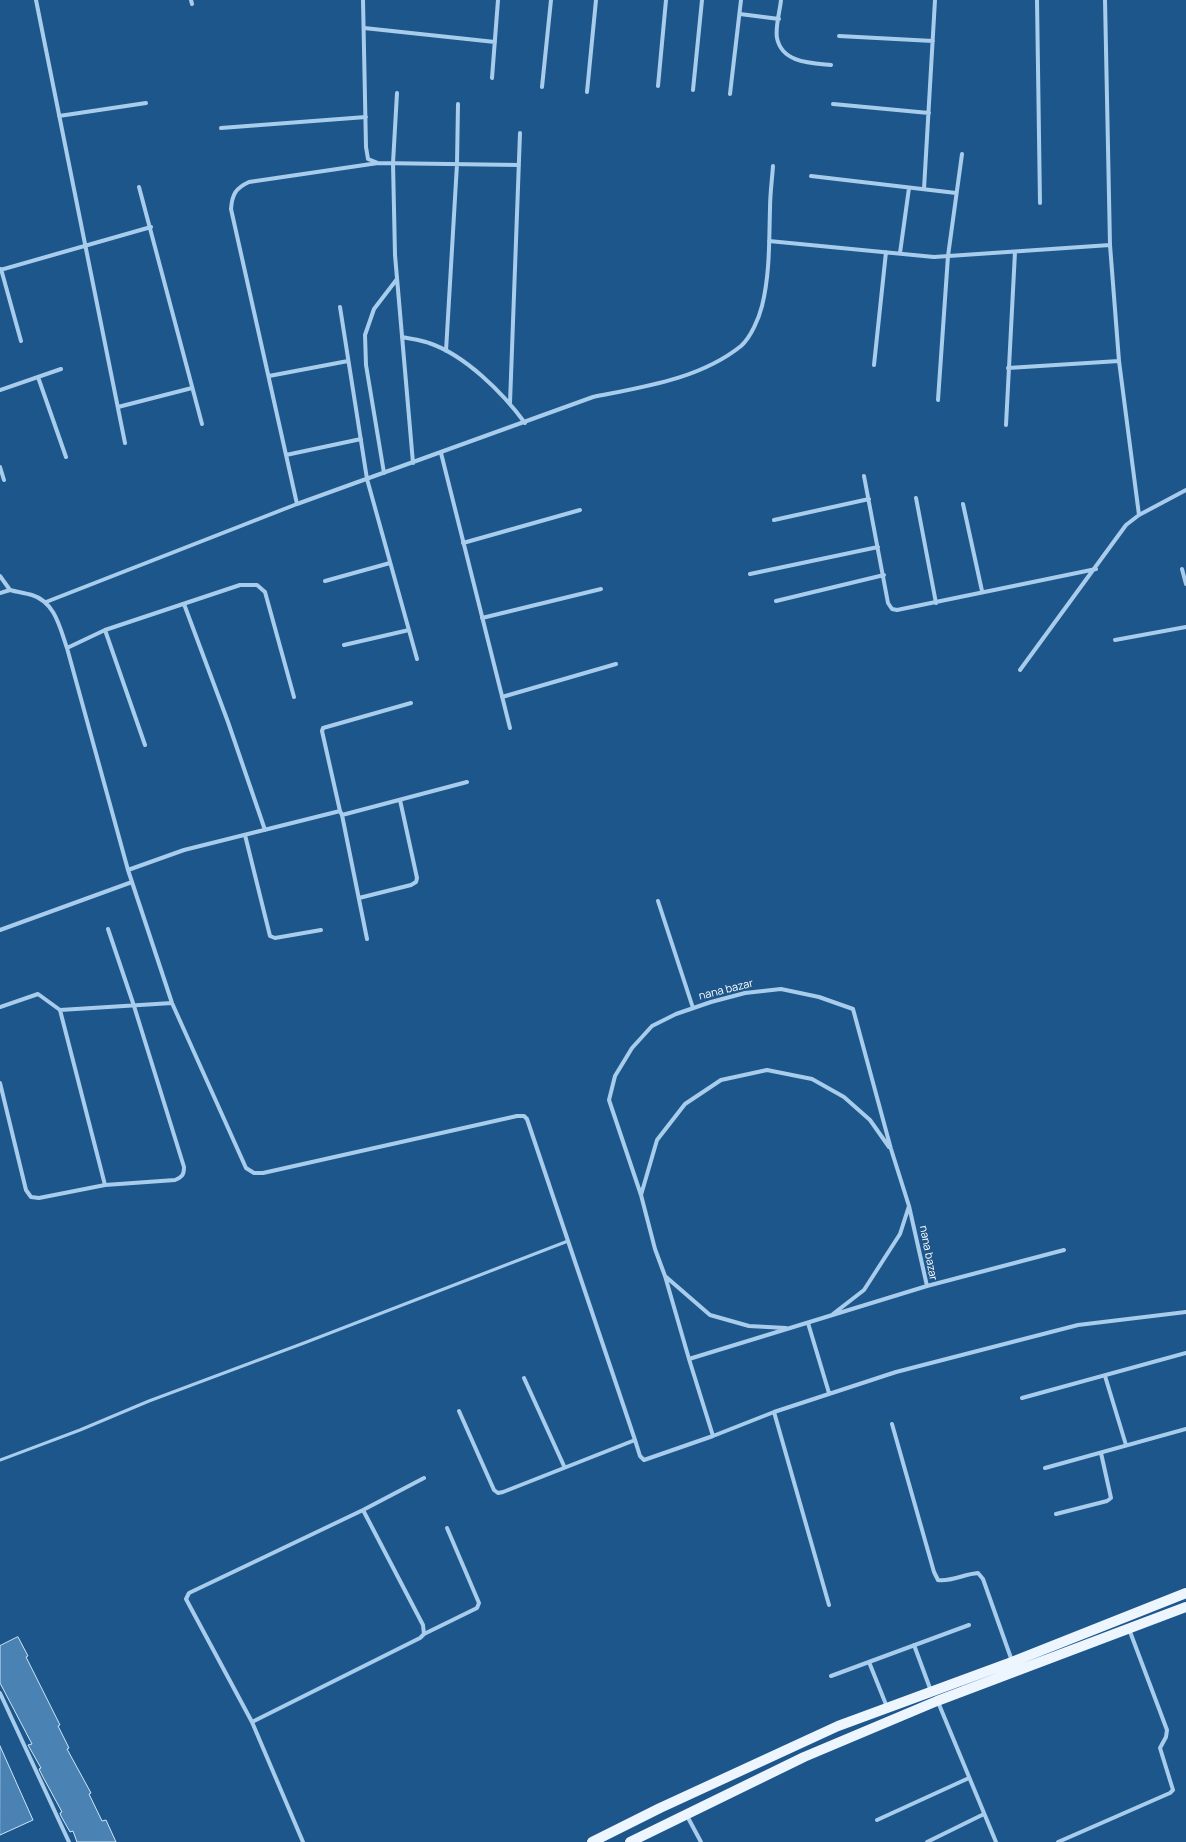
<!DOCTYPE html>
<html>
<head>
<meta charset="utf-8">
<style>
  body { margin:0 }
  canvas { display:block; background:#1d568a }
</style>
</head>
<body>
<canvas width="1186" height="1842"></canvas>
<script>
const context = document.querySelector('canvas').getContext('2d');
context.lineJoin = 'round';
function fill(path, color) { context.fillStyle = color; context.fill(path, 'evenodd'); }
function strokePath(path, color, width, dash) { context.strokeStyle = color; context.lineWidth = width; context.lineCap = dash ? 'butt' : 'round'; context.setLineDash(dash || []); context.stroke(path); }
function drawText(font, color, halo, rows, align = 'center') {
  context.font = font + ' Manrope,sans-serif'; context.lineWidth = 3; context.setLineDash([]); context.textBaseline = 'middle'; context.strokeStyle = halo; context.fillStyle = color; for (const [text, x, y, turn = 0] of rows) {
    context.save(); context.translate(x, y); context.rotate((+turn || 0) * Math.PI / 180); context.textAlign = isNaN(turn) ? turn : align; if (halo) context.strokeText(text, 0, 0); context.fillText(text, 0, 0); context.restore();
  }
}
const building = new Path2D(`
  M18,1637L28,1656L26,1657L60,1725L58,1726L69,1748L67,1749L91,1793L89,1794L102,1821L106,1820L116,1842H77L73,1831L70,1832L61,1816L60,1813L62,1812L43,1777L39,1769L41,1768L28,1745L32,1744L0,1683V1646Z
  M0,1746L33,1820L0,1835Z`);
const service = new Path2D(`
  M0,1460L80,1430L149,1401L304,1343L568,1241`);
const minor = new Path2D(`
  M36,0L125,443
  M191,0L192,4
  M363,0L366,147L368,159L378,163L519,165
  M781,0C780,11 775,27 777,38C782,63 811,63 831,65
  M1037,0L1040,203
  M1105,0L1110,245L1119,361L1139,515
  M740,14L779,19
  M364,28L495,42
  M839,36L933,41
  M492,78L498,0
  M658,86L666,0
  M542,87L551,0
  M693,90L702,0
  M587,92L596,0
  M397,93L393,163L395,255L413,463
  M730,94L741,0
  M833,104L929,113
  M59,116L146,103
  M221,128L366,117
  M811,176L956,193
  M139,187L202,424
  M924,189L935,0
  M769,241L934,257L1110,245
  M900,253L909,188
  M1,269L21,341
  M0,270L151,227
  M340,307L367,479L417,659
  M402,337C411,339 421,340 429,343C465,355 503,393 525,423
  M446,351L457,164L458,104
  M874,365L886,252
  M1008,368L1119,361
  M269,376L348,361
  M38,377L66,457
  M0,390L61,369
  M938,400L948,256L962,154
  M510,403L520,133
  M118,407L192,388
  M1006,425L1015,252
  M441,453L510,728
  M286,455L361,439
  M0,467L4,480
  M384,473L366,365L365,335L374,309L397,279
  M864,476L888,603L892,609L897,610L1096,569
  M916,498L936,603
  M297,504L231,209C232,194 236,188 249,182L378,163
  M963,504L982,591
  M774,520L869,499
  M463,543L580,510
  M1182,569L1186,584
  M750,574L878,547
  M0,576L10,590C17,592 25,593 32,595C55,602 60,628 67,648L128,870L172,1003L246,1168L254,1173H263L517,1116H524L527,1119L635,1440L640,1456L644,1460L713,1436L774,1412L896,1372L1078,1325L1186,1312
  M325,581L390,563
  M0,593L10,590
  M776,601L884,575
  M46,602L297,504L593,397C643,387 700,379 741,346C751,337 759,318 762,306C770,274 769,241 770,209C770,194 772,180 773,166
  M184,604L228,722L265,830
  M482,618L601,589
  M105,630L145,745
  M1115,640L1186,627
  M344,645L409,630
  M67,648L105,630L240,585H257L265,592L294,697
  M1020,670L1126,525L1139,515L1186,490
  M502,697L616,664
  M340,811L322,731L323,728L411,703
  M342,815L467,782
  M245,835L270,936L275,938L321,930
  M128,870L184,850L340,811L342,815L367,939
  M359,898L411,885L416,882L417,878L400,800
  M658,901L693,1008
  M0,930L132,882
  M0,1007L38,994L60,1010L172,1003
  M60,1010L105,1185
  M0,1083L26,1190L31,1197L39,1198L105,1185L175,1180C182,1177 184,1175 184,1167L134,1006L108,929
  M641,1195L657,1140L685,1104L721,1080L767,1070L812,1079L844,1097L870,1120L889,1147
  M665,1276L710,1315L749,1326L786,1328
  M927,1286L909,1206L891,1149L853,1009L819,997L781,989L745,993L711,1002L676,1014L652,1026L632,1048L615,1076L609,1100L641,1195L655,1249L665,1276L689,1359L927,1286L1064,1250
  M833,1314L864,1290L900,1234L909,1206
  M808,1323L829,1393
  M689,1359L713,1436
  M1105,1376L1126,1445
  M524,1378L564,1466
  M1022,1398L1186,1353
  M459,1411L494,1490L498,1493L503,1492L635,1440
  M774,1412L829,1605
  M892,1424L934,1572L938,1580C951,1582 964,1574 978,1573L983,1579L1012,1661
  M1045,1468L1186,1429
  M1056,1514L1107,1501L1111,1498L1101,1453
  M424,1634L477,1608L479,1603L447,1528
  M914,1645L931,1691
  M869,1662L887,1707
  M831,1676L969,1625
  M0,1693L69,1842
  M938,1702L996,1842
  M252,1722L420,1638L424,1634L423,1625L363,1510
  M686,1814L701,1842
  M877,1820L969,1778
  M303,1842L252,1722L186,1599L189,1593L363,1510L424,1478
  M927,1842L984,1814
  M1058,1842L1170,1793L1173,1790L1160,1748L1166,1737L1167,1730L1129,1629`);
const primary = new Path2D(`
  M592,1842L660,1808L838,1726L1012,1662L1186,1593
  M630,1842L804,1757L937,1701L1186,1607`);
const streetNames = [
  ["nana bazar",726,990,-14],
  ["nana bazar",928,1253,79]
];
fill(building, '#4a82b4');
strokePath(building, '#cde5f9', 1);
strokePath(service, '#a8ccec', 3);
strokePath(minor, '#a8ccec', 4);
strokePath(primary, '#edf5ff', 10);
drawText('11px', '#fff', '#1d568a', streetNames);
</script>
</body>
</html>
